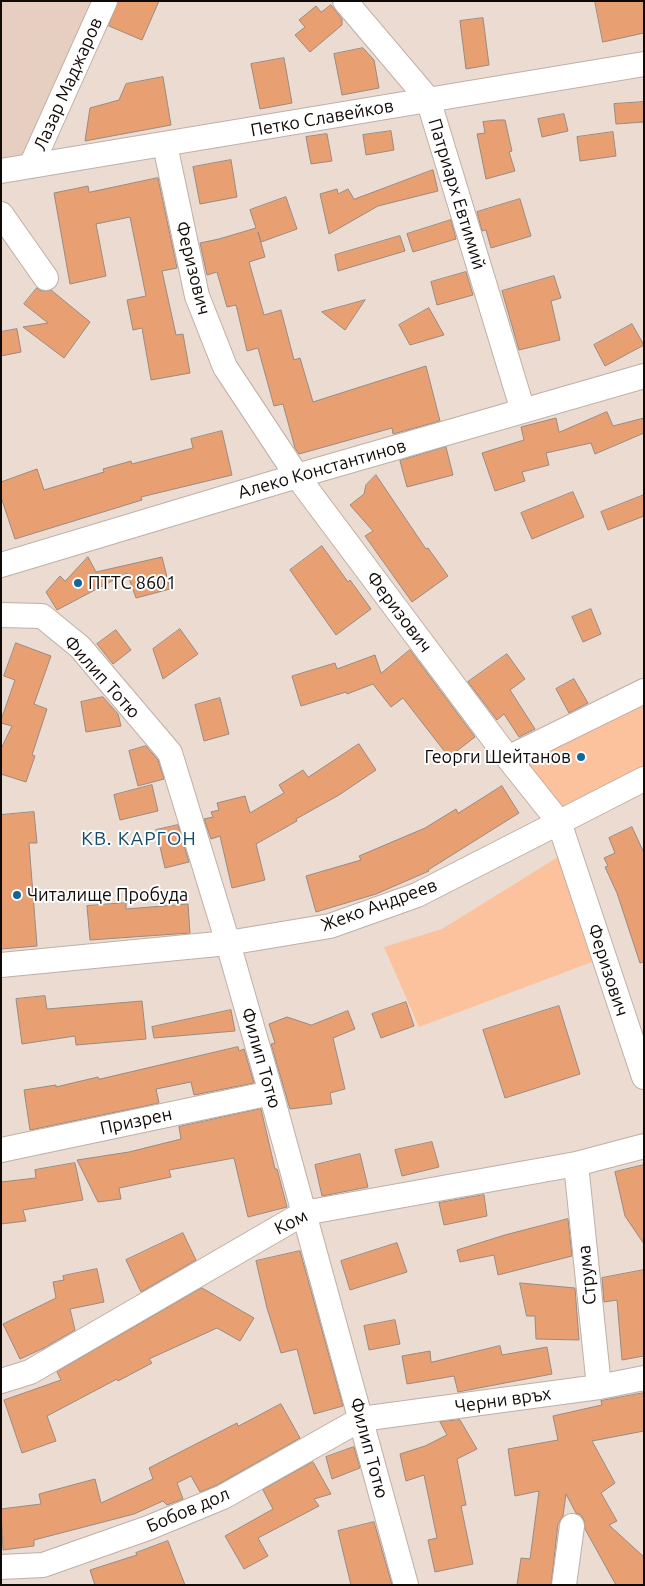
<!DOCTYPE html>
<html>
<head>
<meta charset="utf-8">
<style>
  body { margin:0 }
  #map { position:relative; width:645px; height:1586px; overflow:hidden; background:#ebdbd1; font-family:Ubuntu,sans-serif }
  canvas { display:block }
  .frame { position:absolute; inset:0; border:2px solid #100a07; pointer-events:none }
</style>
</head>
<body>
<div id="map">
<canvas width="645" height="1586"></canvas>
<div class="frame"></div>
</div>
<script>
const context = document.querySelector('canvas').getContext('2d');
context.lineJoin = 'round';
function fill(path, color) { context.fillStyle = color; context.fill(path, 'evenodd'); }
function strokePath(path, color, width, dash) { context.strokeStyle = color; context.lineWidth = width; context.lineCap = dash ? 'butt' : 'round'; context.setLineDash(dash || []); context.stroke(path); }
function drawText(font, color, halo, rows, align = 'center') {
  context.font = font + ' Ubuntu,sans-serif'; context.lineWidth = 4; context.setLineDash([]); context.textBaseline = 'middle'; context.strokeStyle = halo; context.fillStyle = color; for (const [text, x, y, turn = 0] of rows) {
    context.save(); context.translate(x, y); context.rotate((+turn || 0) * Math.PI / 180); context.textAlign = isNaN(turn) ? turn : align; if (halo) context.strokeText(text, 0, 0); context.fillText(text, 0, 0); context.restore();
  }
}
const built = new Path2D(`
  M1,1H105L31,166L1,171Z`);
const green = new Path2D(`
  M644,691V779L559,822L508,758Z
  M558,857L592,962L419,1027L384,947L442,929Z`);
const building = new Path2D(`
  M118,1H159L142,40L109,26Z
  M595,1H644V33L603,42Z
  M331,5L342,19V25L310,52L295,35L305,27L299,20L316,6L321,12Z
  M483,18L489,65L466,69L460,21Z
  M363,48L374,60L379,88L342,95L334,54Z
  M284,58L292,103L260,109L251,64Z
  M163,77L171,125L85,141L90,108L119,100L126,84Z
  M644,102V122L616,124L614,104Z
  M564,114L568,131L542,137L538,119Z
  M498,120H505L512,151L509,152L515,171L486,179L477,134L485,133L483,122Z
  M391,131L394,150L366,155L363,135Z
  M613,132L616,156L580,161L577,137Z
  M327,134L332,161L311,164L306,137Z
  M231,160L237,197L200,204L193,167Z
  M433,170L438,191L378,206L329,234L320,194L337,189L338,194L348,189L354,199Z
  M158,178L177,268L162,271L176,335L183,334L190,373L151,380L142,328L133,330L127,300L146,296L130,217L96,224L106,276L70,284L54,193L88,186L89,192Z
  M286,197L297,229L261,242L258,232L265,257L249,262L264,315L281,310L294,360L300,358L313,402L426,366L440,421L393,434L392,428L299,454L295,448L283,404L274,406L258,348L247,351L236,305L227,307L217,272L207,275L200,243L219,239L256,228L250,210Z
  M520,199L531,236L491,248L486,230L482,231L477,212Z
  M451,220L456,239L413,252L407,234Z
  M400,236L405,251L338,271L335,255Z
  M466,272L473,295L437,305L431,282Z
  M554,276L561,298L551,301L560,340L519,350L502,291Z
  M37,288L41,291L51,290L90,322L64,358L23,327L48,323L24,304Z
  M365,300L345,330L322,312Z
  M429,308L444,335L410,345L399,325Z
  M632,324L644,345L605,366L594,345Z
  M17,329L21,352L1,356V332Z
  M607,412L613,426L644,418V433L595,454L591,443L546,453L549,465L522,472L525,481L495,491L482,453L524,440L521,427L556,418L559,432Z
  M222,431L232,475L141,497L142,500L15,539L1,497V482L37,469L44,490L104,472L103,469L131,461L132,464L193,448L191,439Z
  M446,447L453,475L407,487L400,461Z
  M376,475L426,549L428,548L448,576L412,602L365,536L373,531L350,505L364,494L366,485Z
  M573,492L584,517L532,539L521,513Z
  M644,495V516L608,530L601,512Z
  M322,546L348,582L350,580L371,609L336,635L290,570Z
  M88,557L96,572L162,557L170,589L136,598L127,573L57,610L46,592L60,576L65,581Z
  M591,609L601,634L583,642L572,617Z
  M180,629L198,654L163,679L153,649Z
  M116,630L131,650L113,664L97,644Z
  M16,643L51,656L34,704L47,709L32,755L35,756L26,782L1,774V749L12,726L1,723V720L15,680L4,676Z
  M410,650L475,737L449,757L403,698L391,707L373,684L347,694L346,692L301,706L292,676L335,663L337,669L375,655L381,673Z
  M507,654L525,679L510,690L535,729L519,737L504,714L497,720L468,682Z
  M574,679L588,703L569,713L556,689Z
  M103,697L118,714L121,726L86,732L81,702Z
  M220,698L229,734L204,741L195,705Z
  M359,744L376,770L339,795L296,819L297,821L256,844L265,880L232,888L220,836L211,839L204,819L213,817L211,812L219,810L217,803L245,796L250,813L284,793L279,785L303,770L308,777Z
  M146,746L158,760L164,779L138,786L129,751Z
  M152,785L158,811L120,820L114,795Z
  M502,786L519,813L428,870L429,871L376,894L316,912L306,876L361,860L359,856L425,828L456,809L458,813Z
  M34,812L37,843H29L37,946L1,949V815Z
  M178,825L189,862L165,868L156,830Z
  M632,827L644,853V962L640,963L617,893L605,867L608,866L604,858L615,853L609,838Z
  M126,903V909L188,904L190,933L90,940L87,906Z
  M45,996L47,1009L142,1001L146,1039L76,1045L75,1036L22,1044L16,999Z
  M406,1002L414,1026L381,1038L372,1014Z
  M559,1006L580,1074L505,1098L483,1030Z
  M231,1010L235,1031L154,1038L152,1027Z
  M348,1011L355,1029L333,1038L345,1089L330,1093L332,1104L290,1109L271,1044L275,1043L269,1024L287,1017L311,1025Z
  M238,1047L239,1051L244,1049L254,1083L194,1095L191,1082L156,1089L159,1103L30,1130L24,1090L56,1085V1087L98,1077L99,1079Z
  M261,1109L275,1169H277L287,1207L248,1217L234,1158L169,1170L171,1177L119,1188L121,1199L98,1202L77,1160L129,1152L181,1139L179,1127Z
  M432,1142L439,1167L402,1176L395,1150Z
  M360,1154L368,1187L322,1196L315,1165Z
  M75,1163L83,1200L23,1210L26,1221L1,1224V1182L36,1178L35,1170Z
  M644,1165V1244L625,1216L615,1172Z
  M484,1195L487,1216L444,1225L439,1203Z
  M568,1219L572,1256L498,1275L494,1255L460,1262L457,1250L505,1235Z
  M183,1233L196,1260L141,1292L126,1260Z
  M397,1243L407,1272L350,1290L341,1261Z
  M300,1251L343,1406L314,1414L297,1349L281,1353L267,1308L256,1261Z
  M97,1269L104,1302L70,1309L75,1330L44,1348L20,1359L3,1324L56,1298L53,1282L64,1280L63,1276Z
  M644,1270V1356L622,1360L617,1300L604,1302L602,1278Z
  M520,1283L575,1288L579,1340L536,1339L535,1316H527Z
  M202,1288L254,1318L240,1341L217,1328L149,1359L152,1363L118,1381L117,1379L47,1416L56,1441L22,1453L4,1400L61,1380L57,1372Z
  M395,1320L400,1344L369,1350L364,1326Z
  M500,1346L502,1355L547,1347L552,1374L458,1392L454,1376L407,1384L402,1356L430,1351L431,1362Z
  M644,1393V1431L592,1441L615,1483L601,1493L617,1521L609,1525L644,1557V1585H616L585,1529L584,1520L581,1515L576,1513L566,1494L563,1516L558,1524L551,1585H517L521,1558L530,1559L539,1491L515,1496L508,1449L558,1440L553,1416L602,1405L601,1401Z
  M281,1404L300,1438L217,1485L200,1492L191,1476L177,1483L183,1499L167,1505L163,1501L134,1514L34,1540V1546L3,1550L1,1509L41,1504L39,1494L95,1479L101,1503L153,1479L149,1468L237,1423L238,1426Z
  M460,1420L477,1449L457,1459L466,1505L461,1506L473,1564L435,1572L428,1540L437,1538L424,1475L406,1481L400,1454L425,1446L447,1435L440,1422Z
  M354,1447L360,1468L332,1479L326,1457Z
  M313,1462L331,1494L314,1499L319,1506L258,1538L268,1556L244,1569L225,1536L273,1509L263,1490Z
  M374,1522L392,1585H351L338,1531Z
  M168,1541L185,1585H95L90,1570L137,1555L136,1553Z`);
const minor = new Path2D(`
  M345,1L428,99L523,411
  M165,145L197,296L225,367L297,476L508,758L559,822L644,1077
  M31,166L105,1
  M1,171L644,64
  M1,214L46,278
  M1,565L297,476L644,376
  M1,615L42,616L80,647L170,753L228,943L271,1093L406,1585
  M508,758L644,691
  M1,965L228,943L330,926L417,895L644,779
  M1,1150L271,1093
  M576,1164L599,1387
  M1,1381L30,1372L304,1213L576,1164L644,1146
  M1,1567L43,1565L148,1528L223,1497L361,1419L599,1387L644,1378
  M564,1585L572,1526`);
const markers = [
  [78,583,5,"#146698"],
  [581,757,5,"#146698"],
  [17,895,5,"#146698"]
];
const streetNames = [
  ["Лазар Маджаров",68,84,-66],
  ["Петко Славейков",322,118,-10],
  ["Патриарх Евтимий",457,194,73],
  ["Феризович",193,268,76],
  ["Алеко Константинов",322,469,-16],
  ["Феризович",399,612,53],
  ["Филип Тотю",102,677,48],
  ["Жеко Андреев",379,905,-20],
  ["Феризович",608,970,72],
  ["Филип Тотю",261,1058,74],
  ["Призрен",136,1121,-12],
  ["Ком",291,1222,-26],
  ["Струма",587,1275,-96],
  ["Черни връх",503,1400,-8],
  ["Филип Тотю",369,1448,75],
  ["Бобов дол",188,1510,-23]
];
const poiNames = [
  ["ПТТС 8601",88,583],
  ["Георги Шейтанов",571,757,"right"],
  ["Читалище Пробуда",27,895]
];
const neighbourhoodNames = [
  ["КВ. КАРГОН",139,839]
];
fill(built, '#e6cec0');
fill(green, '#fcc19d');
fill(building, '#e8a073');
strokePath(building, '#998a81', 1);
strokePath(minor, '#bfafa5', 26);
strokePath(minor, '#fff', 24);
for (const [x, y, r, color] of markers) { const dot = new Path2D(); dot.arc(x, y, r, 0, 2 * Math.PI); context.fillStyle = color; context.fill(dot); strokePath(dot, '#fff', 2); }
drawText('18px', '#100a07', '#fff', streetNames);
drawText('18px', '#100a07', '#fff', poiNames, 'left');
context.letterSpacing = '1px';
drawText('19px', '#13496b', '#fff', neighbourhoodNames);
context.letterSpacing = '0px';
</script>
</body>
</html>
